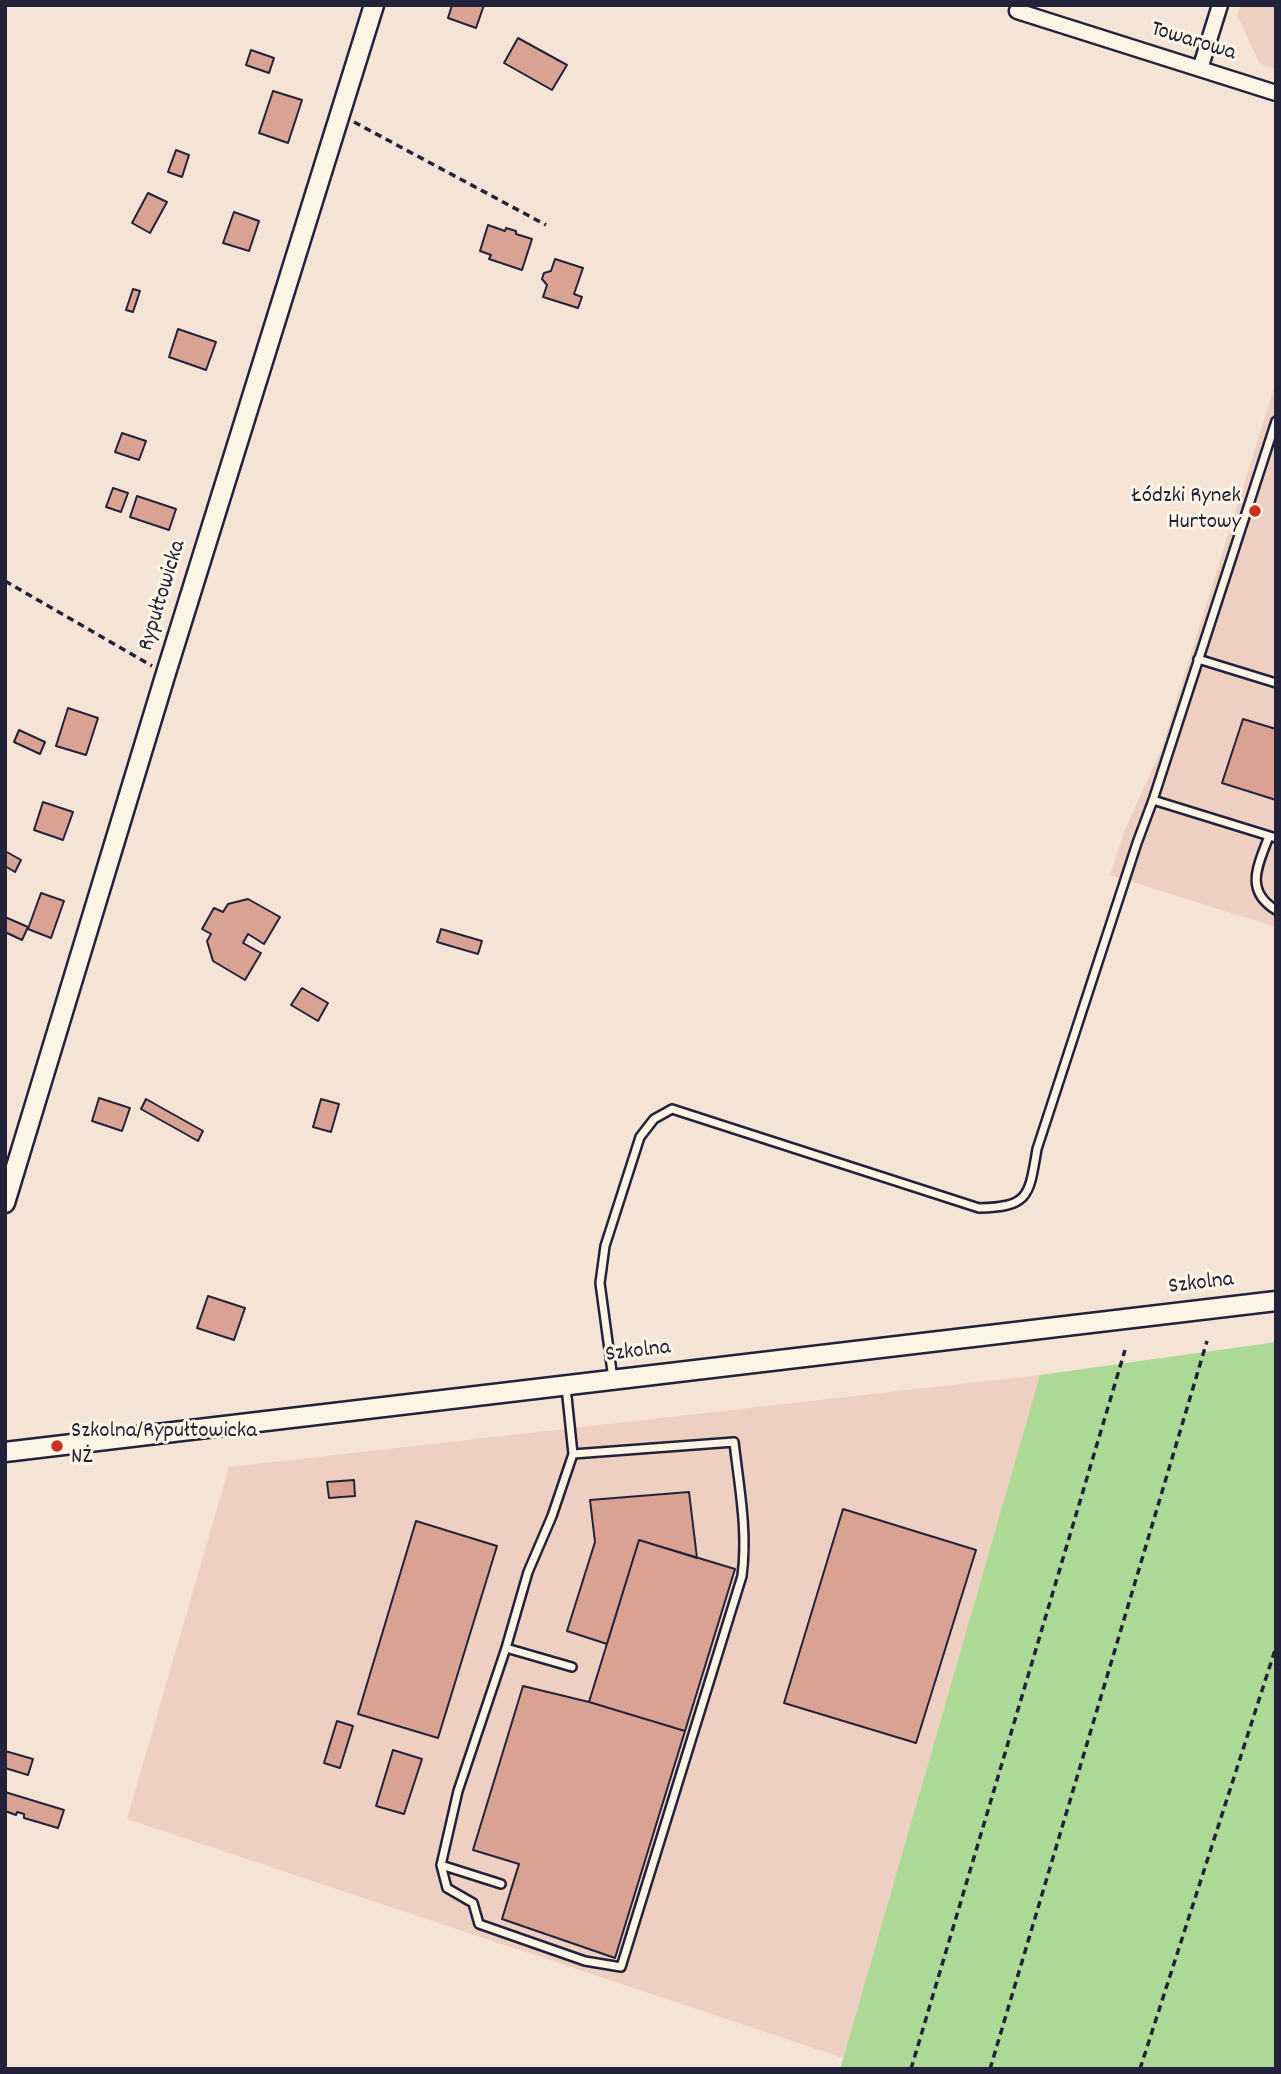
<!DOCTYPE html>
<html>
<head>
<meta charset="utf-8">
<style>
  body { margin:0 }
  #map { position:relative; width:1281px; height:2074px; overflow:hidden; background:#f5e4d5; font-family:Dekko,sans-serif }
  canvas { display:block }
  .frame { position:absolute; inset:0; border:7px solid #22223b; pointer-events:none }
</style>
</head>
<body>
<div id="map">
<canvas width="1281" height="2074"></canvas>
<div class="frame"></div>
</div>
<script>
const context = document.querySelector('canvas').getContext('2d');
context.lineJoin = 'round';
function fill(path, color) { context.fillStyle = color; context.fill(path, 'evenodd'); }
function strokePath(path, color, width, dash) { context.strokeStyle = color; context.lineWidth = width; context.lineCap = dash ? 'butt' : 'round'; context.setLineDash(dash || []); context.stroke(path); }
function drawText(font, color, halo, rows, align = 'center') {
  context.font = font + ' Dekko,sans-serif'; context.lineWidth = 6; context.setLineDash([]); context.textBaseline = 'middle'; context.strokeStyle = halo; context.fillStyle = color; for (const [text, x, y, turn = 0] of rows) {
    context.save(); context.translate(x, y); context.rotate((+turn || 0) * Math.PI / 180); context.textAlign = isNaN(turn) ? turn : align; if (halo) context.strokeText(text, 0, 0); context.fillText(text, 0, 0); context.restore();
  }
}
const built = new Path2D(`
  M1241,5H1276V69L1260,64L1237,15Z
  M1276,382V927L1110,875L1125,829L1161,750Z
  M1040,1375L843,2058L127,1819L229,1467Z`);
const green = new Path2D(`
  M1276,1342V2069H840L1040,1375Z`);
const building = new Path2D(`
  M452,5H484L476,28L448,18Z
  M518,38L567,65L552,90L504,63Z
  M251,50L274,58L269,73L246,65Z
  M273,91L302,100L288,143L259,133Z
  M176,150L189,155L182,177L168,172Z
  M148,193L167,202L150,233L132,223Z
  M234,212L259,221L249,251L223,243Z
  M488,225L505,231L506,228L516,231V234L532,239L522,270L489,259L491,255L480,251Z
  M555,259L583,268L574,294L582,297L578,308L543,297L547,285L542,279L544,273L551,271Z
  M133,289L140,291L133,312L126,310Z
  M178,329L216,342L206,370L169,357Z
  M122,433L146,441L139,460L115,452Z
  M113,488L128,493L121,512L106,507Z
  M137,496L176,509L169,530L130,517Z
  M68,708L98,718L86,755L56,746Z
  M1243,719L1276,729V800L1222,783Z
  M19,730L45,742L40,754L14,742Z
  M43,802L73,812L63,840L34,830Z
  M5,851L21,860L15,872L5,866Z
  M41,893L64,901L51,938L28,929Z
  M248,899L280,917L264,944L248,934L243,943L261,953L245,980L213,961L207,941L211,934L202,929L214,908L223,912L228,904Z
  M5,917L28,927L22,940L5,932Z
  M441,929L482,941L478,954L437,942Z
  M302,988L328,1003L318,1021L291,1005Z
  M99,1098L130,1108L122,1131L92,1121Z
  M146,1099L203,1131L198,1141L141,1109Z
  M321,1099L339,1104L331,1132L313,1127Z
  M208,1296L245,1308L234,1340L197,1328Z
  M354,1480L355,1496L329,1498L327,1482Z
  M689,1492L697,1558L639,1540L607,1644L567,1631L595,1542L590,1500Z
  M843,1509L976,1550L916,1743L784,1703Z
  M416,1521L497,1546L438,1738L358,1714Z
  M639,1540L735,1569L685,1731L589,1702Z
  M523,1686L589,1702L685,1731L615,1958L502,1919L519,1864L473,1850Z
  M337,1721L353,1726L340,1768L324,1763Z
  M393,1750L422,1759L404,1814L376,1806Z
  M5,1751L33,1759L28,1775L5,1768Z
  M5,1792L64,1810L58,1828L24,1818V1814L17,1812L16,1815L5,1811Z`);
const path = new Path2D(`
  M354,122L546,225
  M5,581L152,666
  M911,2069L1125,1350
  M990,2069L1207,1341
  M1140,2069L1276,1647`);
const service = new Path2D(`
  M1198,659L1276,683
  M1153,800L1276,838
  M1269,836C1259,864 1243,890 1276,910
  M613,1379L600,1283L605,1246L640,1137L654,1119L672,1109L979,1208C1030,1207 1029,1195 1037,1149L1137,843L1153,800L1276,421
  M506,1648L572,1667
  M441,1865L447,1888L473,1903L479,1924L585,1961L621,1967L742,1576C748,1531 739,1486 734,1442L573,1454
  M501,1884L441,1865L458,1791L506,1648L528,1572L552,1516L573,1454L566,1387`);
const minor = new Path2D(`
  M1017,11L1276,93
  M1200,69L1220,5`);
const tertiary = new Path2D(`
  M5,1203L166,673L374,5
  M5,1452L1276,1301`);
const markers = [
  [1255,511,7,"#c8321e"],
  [57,1446,7,"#c8321e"]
];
const streetNames = [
  ["Towarowa",1193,43,17],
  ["Rypułtowicka",164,596,-73],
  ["Szkolna",1201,1285,-7],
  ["Szkolna",638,1353,-7]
];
const poiNames = [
  ["Łódzki Rynek",1241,498],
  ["Hurtowy",1241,524],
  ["Szkolna/Rypułtowicka",71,1433,"left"],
  ["NŻ",71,1459,"left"]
];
fill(built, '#edd0c1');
fill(green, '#add996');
fill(building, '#daa293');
strokePath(building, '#22223b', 2);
strokePath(service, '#22223b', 12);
strokePath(minor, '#22223b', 19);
strokePath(tertiary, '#22223b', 23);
strokePath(path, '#22223b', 3.5, [7, 5]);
strokePath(service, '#fcf5e5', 7);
strokePath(minor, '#fcf5e5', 14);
strokePath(tertiary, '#fcf5e5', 18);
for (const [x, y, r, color] of markers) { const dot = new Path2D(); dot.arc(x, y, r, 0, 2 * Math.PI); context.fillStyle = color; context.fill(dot); strokePath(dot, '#fcf5e5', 2.5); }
drawText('23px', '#22223b', '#fcf5e5', streetNames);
drawText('23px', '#22223b', '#fcf5e5', poiNames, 'right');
</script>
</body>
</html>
